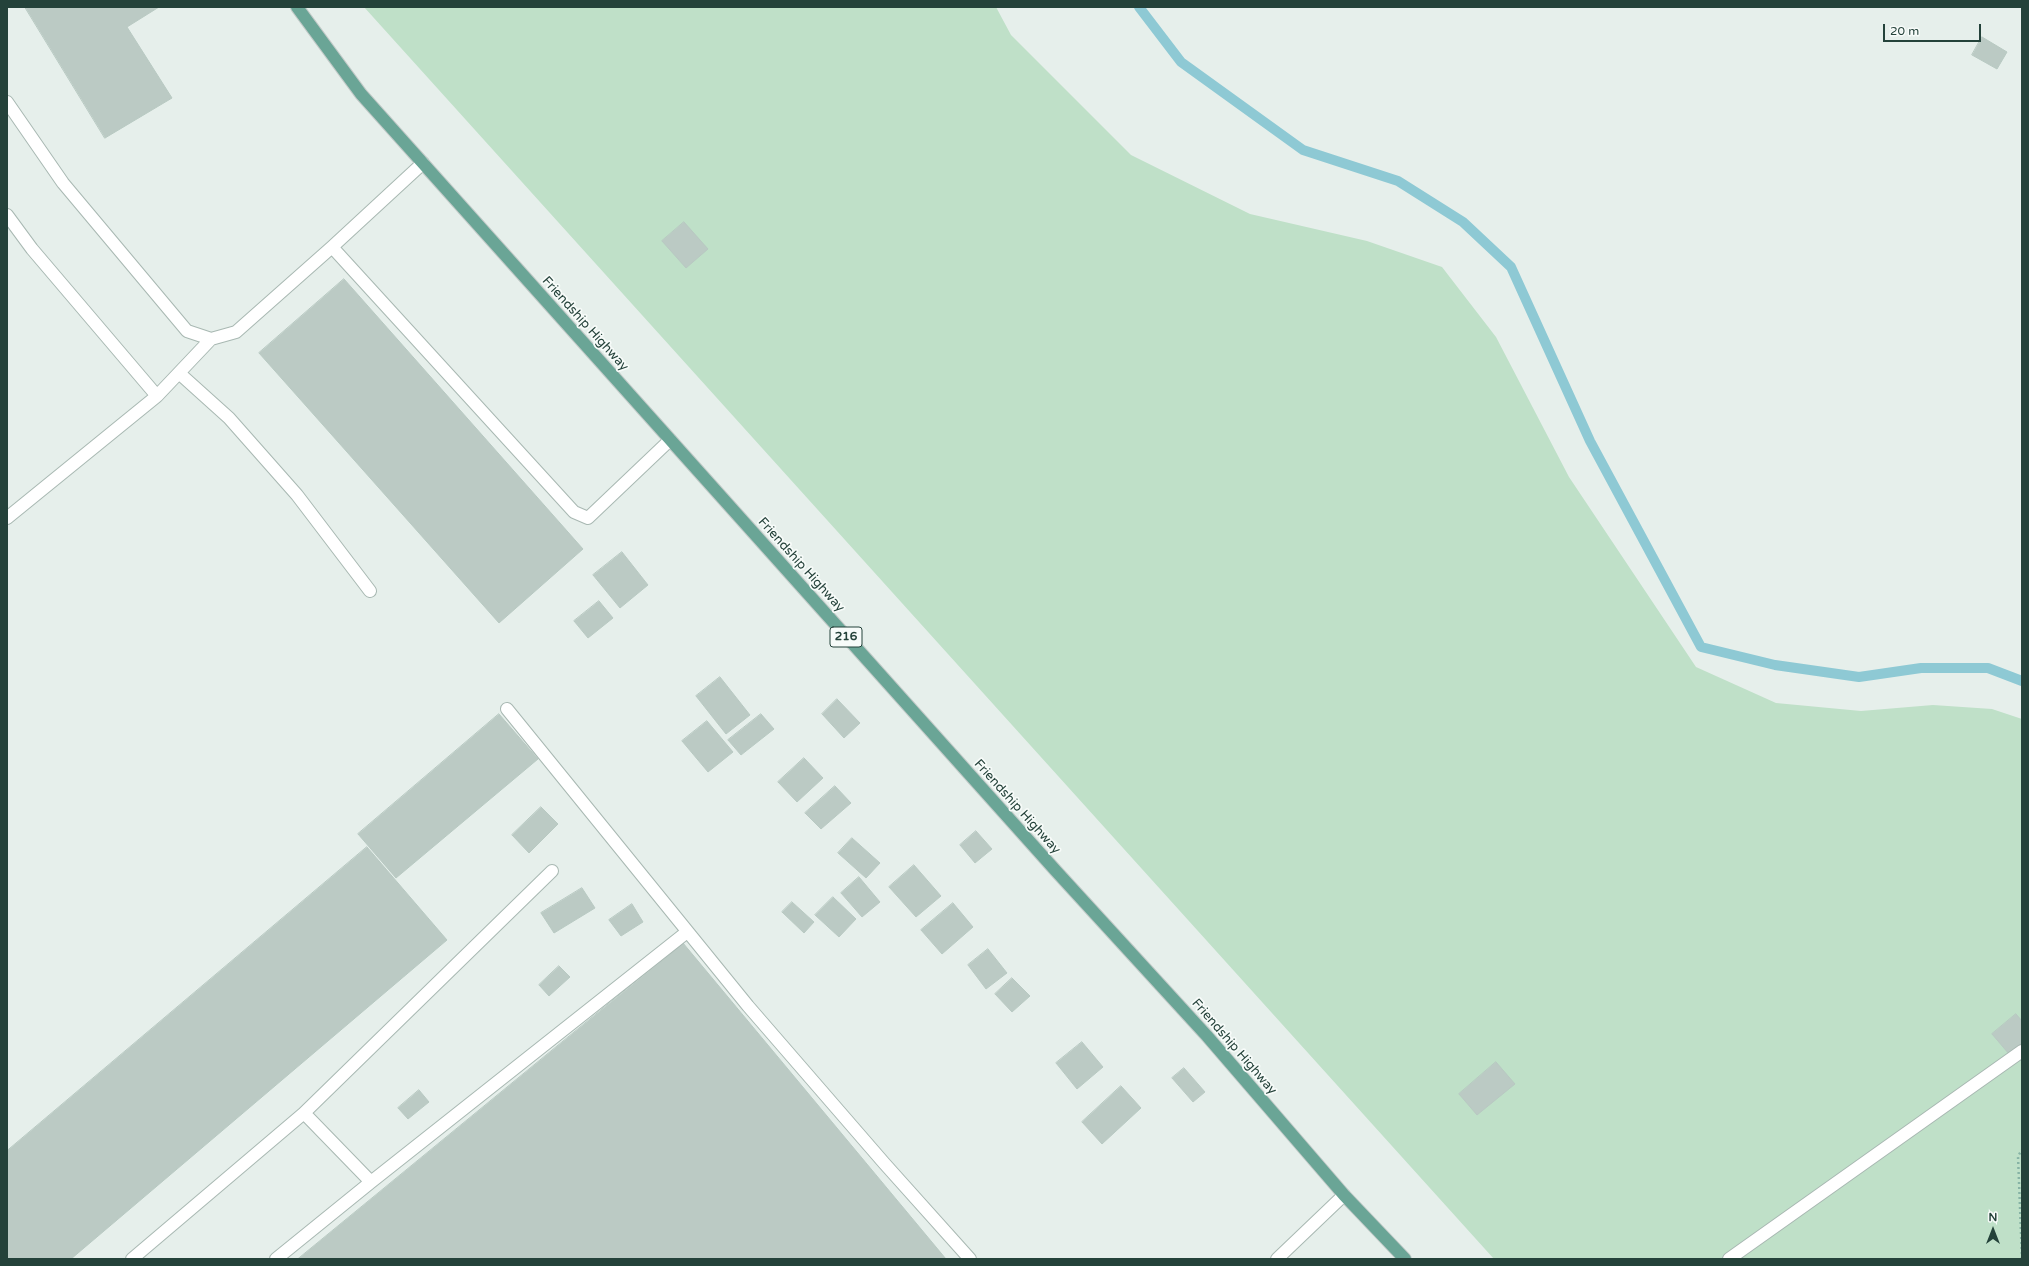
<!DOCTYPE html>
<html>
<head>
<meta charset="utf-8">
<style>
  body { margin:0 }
  #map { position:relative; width:2029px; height:1266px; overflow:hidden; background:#e6efeb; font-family:"Varela Round",sans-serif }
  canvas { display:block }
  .frame { position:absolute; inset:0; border:8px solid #24423a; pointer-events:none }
  .north { position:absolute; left:1973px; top:1210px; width:40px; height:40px; -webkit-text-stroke:3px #f7fbf9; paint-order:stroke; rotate:0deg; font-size:11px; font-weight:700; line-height:16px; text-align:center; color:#24423a }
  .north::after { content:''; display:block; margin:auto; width:14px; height:18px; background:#24423a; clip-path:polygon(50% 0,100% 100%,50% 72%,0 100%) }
  .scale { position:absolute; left:1883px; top:24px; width:98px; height:18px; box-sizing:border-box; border:2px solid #24423a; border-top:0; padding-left:5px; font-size:12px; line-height:14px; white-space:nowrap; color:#24423a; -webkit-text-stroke:3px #f7fbf9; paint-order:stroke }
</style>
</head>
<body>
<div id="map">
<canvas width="2029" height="1266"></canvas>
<div class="frame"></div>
<div class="north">N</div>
<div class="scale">20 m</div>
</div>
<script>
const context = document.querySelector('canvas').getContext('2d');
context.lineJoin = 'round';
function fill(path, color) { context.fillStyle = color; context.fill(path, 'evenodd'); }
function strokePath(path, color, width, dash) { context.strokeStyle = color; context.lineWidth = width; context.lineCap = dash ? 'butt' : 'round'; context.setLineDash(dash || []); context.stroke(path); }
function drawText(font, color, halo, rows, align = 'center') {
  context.font = font + ' "Varela Round",sans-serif'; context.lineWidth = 3.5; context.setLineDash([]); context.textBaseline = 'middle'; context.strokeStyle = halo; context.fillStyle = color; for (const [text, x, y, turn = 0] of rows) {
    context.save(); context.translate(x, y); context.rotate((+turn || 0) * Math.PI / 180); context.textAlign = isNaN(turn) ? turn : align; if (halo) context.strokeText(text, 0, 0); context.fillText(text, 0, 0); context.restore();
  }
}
const green = new Path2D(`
  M364,7H996L1011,35L1131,155L1250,214L1367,241L1442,267L1496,337L1569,477L1696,667L1776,703L1861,711L1933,705L1992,709L2022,719V1259H1494Z`);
const stream = new Path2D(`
  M1139,7L1181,62L1303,150L1398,181L1463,222L1511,267L1590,441L1701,647L1775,665L1859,677L1921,668H1988L2022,681`);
const building = new Path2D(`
  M25,7H159L127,27L172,98L105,138Z
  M1982,37L2007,52L1997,69L1972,55Z
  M684,222L708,249L686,268L662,241Z
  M344,279L583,549L499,623L259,353Z
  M622,552L648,585L620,608L593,575Z
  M599,601L613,618L588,638L574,621Z
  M720,677L750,715L726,734L696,696Z
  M837,699L860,723L844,738L822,714Z
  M499,714L538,759L396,878L358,834Z
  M761,714L774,729L741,755L728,740Z
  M707,721L733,752L708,772L682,741Z
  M804,758L823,778L797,802L778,782Z
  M835,786L851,803L821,829L805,813Z
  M541,807L558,824L529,853L512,835Z
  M976,831L992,849L975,863L960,845Z
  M852,838L880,863L866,878L838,853Z
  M367,847L447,940L71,1259H7V1151Z
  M914,865L941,896L916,917L889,887Z
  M859,877L880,902L862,917L841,893Z
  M582,888L595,908L554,933L541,913Z
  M833,897L856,919L839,937L815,915Z
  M792,902L814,922L804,933L782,912Z
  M953,903L973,927L942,954L921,930Z
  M632,904L643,922L621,936L609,920Z
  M683,943L946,1259H298Z
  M988,949L1007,973L986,989L968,965Z
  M559,966L570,977L549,996L539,985Z
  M1012,978L1030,996L1012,1012L995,994Z
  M2016,1014L2022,1021V1043L2009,1054L1992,1034Z
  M1082,1042L1103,1067L1077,1089L1056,1063Z
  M1496,1062L1515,1084L1477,1115L1459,1094Z
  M1184,1068L1205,1092L1193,1102L1172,1078Z
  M1121,1086L1141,1108L1102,1144L1082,1122Z
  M419,1090L429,1102L408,1119L398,1108Z`);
const path = new Path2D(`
  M2022,1259L2018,1156L2022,1150`);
const minor = new Path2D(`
  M7,102L63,183L187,331L211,339L236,332L332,247L423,163
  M7,215L32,249L157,396L7,518
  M332,247L574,512L588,518L670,440
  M179,373L229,418L297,495L370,591
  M157,396L211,339
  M507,709L748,1006L884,1163L970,1259
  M304,1113L371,1182
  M132,1259L304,1113L552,871
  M276,1259L371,1182L687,932
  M1277,1259L1344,1195
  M1729,1259L2022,1051`);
const major = new Path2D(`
  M297,7L361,94L1056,871L1207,1036L1344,1195L1405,1259`);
const shields = [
  [846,637,32]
];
const shieldNames = [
  ["216",846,637]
];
const streetNames = [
  ["Friendship Highway",585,324,48],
  ["Friendship Highway",801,565,48],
  ["Friendship Highway",1017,807,48],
  ["Friendship Highway",1234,1047,49]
];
fill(green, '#bfe0c8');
strokePath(stream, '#8ec9d4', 10);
fill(building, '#bbcac4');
strokePath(building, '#b8c9c2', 1);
strokePath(minor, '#a8b8b2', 14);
strokePath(major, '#c2cac8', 14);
strokePath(path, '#86b3a5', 2.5, [2, 3]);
strokePath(minor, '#fff', 12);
strokePath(major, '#6aa596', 12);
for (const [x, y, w] of shields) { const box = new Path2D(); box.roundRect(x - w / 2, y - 10, w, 20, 3); context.fillStyle = '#f7fbf9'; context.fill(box); strokePath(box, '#24423a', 1); }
drawText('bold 12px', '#24423a', null, shieldNames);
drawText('13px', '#24423a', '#f7fbf9', streetNames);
</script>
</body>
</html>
